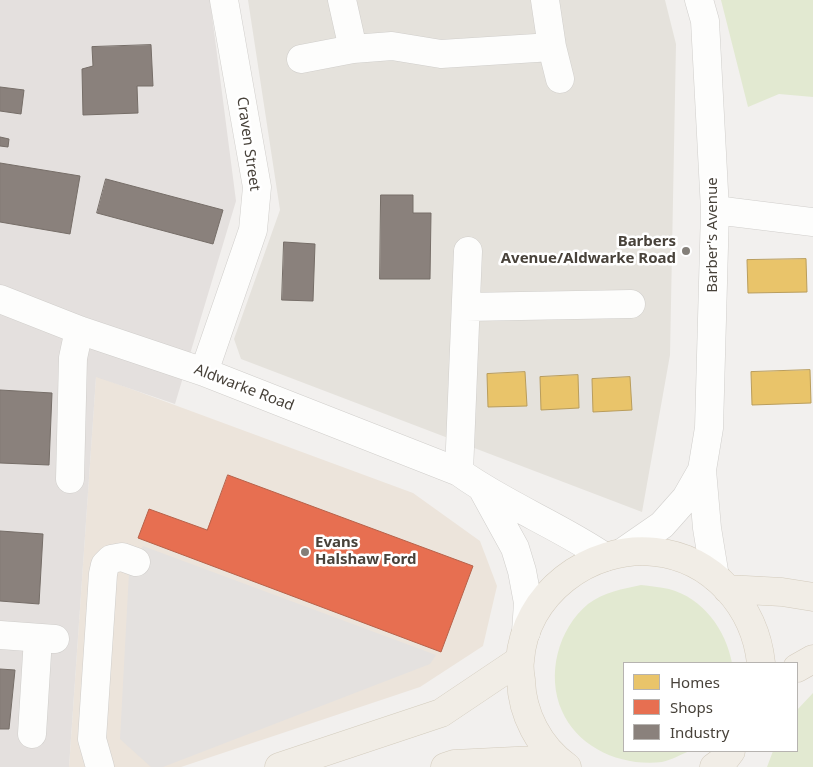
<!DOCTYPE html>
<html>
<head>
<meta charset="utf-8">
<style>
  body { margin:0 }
  #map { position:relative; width:813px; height:767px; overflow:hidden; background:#f2f0ee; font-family:"Noto Sans",sans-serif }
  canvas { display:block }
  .legend { position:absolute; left:623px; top:662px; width:175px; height:90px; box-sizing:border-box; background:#fff; border:1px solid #b6b3b0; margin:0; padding:6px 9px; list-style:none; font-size:15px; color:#48423a }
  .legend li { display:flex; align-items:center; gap:10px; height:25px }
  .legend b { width:25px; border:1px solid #b6b3b0 }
</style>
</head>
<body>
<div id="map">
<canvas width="813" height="767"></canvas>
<ul class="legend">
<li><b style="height:14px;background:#e9c46a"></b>Homes</li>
<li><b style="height:14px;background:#e76f51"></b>Shops</li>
<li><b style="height:14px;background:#8a817c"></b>Industry</li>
</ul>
</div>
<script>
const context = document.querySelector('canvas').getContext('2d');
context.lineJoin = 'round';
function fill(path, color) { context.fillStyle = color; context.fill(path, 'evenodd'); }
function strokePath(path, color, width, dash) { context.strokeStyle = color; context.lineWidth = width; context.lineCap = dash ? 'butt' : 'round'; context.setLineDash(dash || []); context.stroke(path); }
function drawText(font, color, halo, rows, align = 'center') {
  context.font = font + ' "Noto Sans",sans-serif'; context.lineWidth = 5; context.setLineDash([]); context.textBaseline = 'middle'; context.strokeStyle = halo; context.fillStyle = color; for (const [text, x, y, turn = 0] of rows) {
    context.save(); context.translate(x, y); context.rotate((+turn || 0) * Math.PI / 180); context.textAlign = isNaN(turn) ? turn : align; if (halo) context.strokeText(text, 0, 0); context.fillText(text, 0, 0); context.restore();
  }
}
const residential = new Path2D(`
  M248,0H665L676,44L670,355L642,512L241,359L234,339L280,210Z`);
const commercial = new Path2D(`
  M96,376L413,493L480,541L497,586L483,646L420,687L181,767H69Z`);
const industrial = new Path2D(`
  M0,0H210L236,201L175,404L96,377L69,767H0Z`);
const green = new Path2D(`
  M721,0H813V97L779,94L748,107Z
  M641,585C650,586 660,587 669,589C703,598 726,630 732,663H624V751H690C681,754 672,760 662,762C622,767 578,748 562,711C546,675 558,629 588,604C604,592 623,589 641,585Z
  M813,693V767H767L773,751H797V710Z`);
const parking = new Path2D(`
  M143,546L436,655L430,664L163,767H151L120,739L129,572Z`);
const homes = new Path2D(`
  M806,259L807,292L748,293L747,260Z
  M810,370L811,403L752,405L751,372Z
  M525,372L527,406L488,407L487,374Z
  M578,375L579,408L541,410L540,377Z
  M630,377L632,410L593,412L592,379Z`);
const shops = new Path2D(`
  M228,475L473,566L441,652L138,538L149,509L207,530Z`);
const industry = new Path2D(`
  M151,45L153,86H137L138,113L83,115L82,69L93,66L92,47Z
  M0,87L24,90L21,114L0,111Z
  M0,137L9,139L8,147L0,146Z
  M0,163L80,176L70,234L0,222Z
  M106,179L223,210L213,244L97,213Z
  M381,195H413V213H431L430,279H380Z
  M284,242L315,244L313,301L282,300Z
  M0,390L52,393L49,465L0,463Z
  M0,531L43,534L39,604L0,601Z
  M0,669L15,670L9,729H0Z`);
const minor = new Path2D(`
  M342,0L353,49
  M545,0L552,47L560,79
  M699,0L705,21L715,210L709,428L702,470L707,528L715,577
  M301,59L353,49L392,46L441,54L552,47
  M715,210L813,222
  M0,299L79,330L204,372L459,472C505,505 558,525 605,557
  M466,307L631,304
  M204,372L253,230L257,187L224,0
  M459,472L468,251
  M70,479L73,358L79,330
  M482,488L515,548L522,571L528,603L526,632
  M623,552L662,525L686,498L702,470
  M0,635L55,639
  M32,734L38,638
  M100,767L92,739L103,574L105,565L111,559L122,557L136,562`);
const major = new Path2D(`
  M727,589L782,592L813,597
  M797,668L813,659
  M279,767L441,713L520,660
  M445,767L454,764L556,759
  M567,767C539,747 522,714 521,680C520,674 519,667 520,661C524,594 590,545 655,552C713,558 755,607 761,663
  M714,767L725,759L731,751`);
const markers = [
  [686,251,5,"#847f79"],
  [305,552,5,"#847f79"]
];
const streetNames = [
  ["Craven Street",248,144,82],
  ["Barber's Avenue",713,235,-90],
  ["Aldwarke Road",244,388,21]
];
const poiNames = [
  ["Barbers",676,242],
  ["Avenue/Aldwarke Road",676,259],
  ["Evans",315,543,"left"],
  ["Halshaw Ford",315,560,"left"]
];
fill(residential, '#e5e2dc');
fill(commercial, '#ece4db');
fill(industrial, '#e4e0de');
fill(green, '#e2e9d1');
fill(parking, '#e4e1df');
fill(homes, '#e9c46a');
strokePath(homes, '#b99d5c', 1);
fill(shops, '#e76f51');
strokePath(shops, '#b7624a', 1);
fill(industry, '#8a817c');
strokePath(industry, '#766e68', 1);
strokePath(minor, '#d0cecb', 29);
strokePath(major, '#d3cbbd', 29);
strokePath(minor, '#fdfdfc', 28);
strokePath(major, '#f1ede6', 28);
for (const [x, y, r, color] of markers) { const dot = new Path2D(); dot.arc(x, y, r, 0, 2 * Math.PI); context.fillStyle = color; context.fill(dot); strokePath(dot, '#fff', 2); }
drawText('15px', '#48423a', '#fff', streetNames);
drawText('bold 15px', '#48423a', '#fff', poiNames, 'right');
</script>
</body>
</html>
